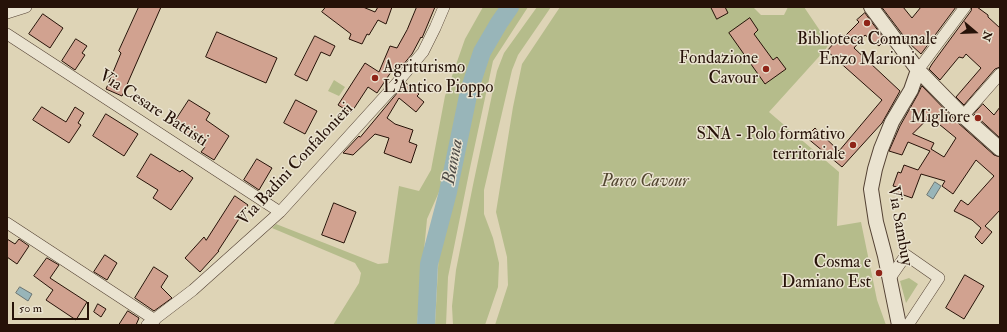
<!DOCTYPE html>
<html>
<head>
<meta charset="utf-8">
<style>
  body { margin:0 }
  #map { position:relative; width:1007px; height:332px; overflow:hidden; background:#ded4b6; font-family:"IM FELL Double Pica",serif }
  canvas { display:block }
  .frame { position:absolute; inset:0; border:8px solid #261208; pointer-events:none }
  .north { position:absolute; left:955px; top:12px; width:40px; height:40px; -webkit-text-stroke:3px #eae3d0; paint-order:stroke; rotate:109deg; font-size:11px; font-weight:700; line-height:16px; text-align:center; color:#261208 }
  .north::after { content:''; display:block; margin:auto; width:14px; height:18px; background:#261208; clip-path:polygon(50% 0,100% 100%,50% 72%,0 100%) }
  .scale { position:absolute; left:12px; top:302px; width:77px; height:18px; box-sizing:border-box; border:2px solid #261208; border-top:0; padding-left:5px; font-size:12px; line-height:14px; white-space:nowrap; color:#261208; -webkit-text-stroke:3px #eae3d0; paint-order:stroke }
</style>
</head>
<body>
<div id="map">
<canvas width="1007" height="332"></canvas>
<div class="frame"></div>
<div class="north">N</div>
<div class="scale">50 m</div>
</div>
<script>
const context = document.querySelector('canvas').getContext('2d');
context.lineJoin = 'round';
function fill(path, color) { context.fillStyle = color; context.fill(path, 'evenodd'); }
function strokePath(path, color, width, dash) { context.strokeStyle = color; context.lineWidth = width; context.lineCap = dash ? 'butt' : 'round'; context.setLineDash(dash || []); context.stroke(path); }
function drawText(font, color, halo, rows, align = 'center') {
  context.font = font + ' "IM FELL Double Pica",serif'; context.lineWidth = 3; context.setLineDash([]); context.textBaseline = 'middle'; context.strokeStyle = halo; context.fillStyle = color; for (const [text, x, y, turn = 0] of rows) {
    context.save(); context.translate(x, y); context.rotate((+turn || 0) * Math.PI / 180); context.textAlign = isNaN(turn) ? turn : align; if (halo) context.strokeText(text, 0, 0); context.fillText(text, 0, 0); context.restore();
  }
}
const green = new Path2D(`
  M483,7H503L492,20L464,83L447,174L427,219L417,325H333L359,283L361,273L355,263L272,228L276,224L378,264L388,263L399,186L419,191L431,170L445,96L465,39Z
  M519,7H528L493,61L470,168L448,277L446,325H435L439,250L481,70L512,16Z
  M537,7H551L518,55L512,70L484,190V214L493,238L499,263L498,287L485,325H453L452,306L456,270L473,185L497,71L504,53Z
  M560,7H753L761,15H784L788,7H804L829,44L825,50L769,112L839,172L837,226L861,222L877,300L886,325H495L508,285L507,257L496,212L513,107L522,64Z
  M334,80L345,87L339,96L328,91Z
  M909,278L918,284L906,303L900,281Z`);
const water = new Path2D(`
  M935,182L941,186L933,199L927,195Z
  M20,287L32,294L28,301L16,293Z`);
const river = new Path2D(`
  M426,325L429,264L448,192L469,91L482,52L499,23L510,7`);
const building = new Path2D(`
  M139,7H161L122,96L106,89L121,53L119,51Z
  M326,7H363L375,12L378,7H392L386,24L378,20L369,35L367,34L362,44L349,39L351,34L322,12Z
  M417,7H435L422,38L421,37L412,54L398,71L393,69L377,93L368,87L351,113L338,105L365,63L379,72L390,46L397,48L407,30Z
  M711,7H725L728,13L717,19Z
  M882,7H903L912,18L921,7H956L921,54L909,43Z
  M972,7H977L988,15V17L1000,28V67L995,69L964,105L956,97L981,68L966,54L963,58L959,57L940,80L929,69L932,64L971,11Z
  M865,13L885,40L879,46L865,35L854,48L900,91L882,123L842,167L806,137L815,128L839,151L882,100L827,51L841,35L845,36L859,22L857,20Z
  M43,14L63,28L50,48L29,34Z
  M750,18L758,30L754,34L773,60L777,57L786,69L765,84L729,33Z
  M217,32L277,58L266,83L206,57Z
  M315,36L335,46L330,56L321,52L307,81L295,75Z
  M76,39L87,46L82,53L85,55L75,70L62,61Z
  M406,83L419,94L417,96L424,102L416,112L399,98L387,118L395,124L413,130L409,142L417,145L411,163L384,153L389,138L375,134L353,155L343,153L359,136L360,137Z
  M922,86L957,122L994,155L1000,157V210L985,226L992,232L982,244L975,237L981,228L972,220L954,211L961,200L968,205L994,176L976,160L953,194L942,186L945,181L921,174L912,198L895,192L897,187L893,186L898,172L901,173L904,165L918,170L930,151L908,142L902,155L889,151L900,126L918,94ZM928,119L932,122L934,120L956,138L944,157L931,149L934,143L913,134Z
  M189,100L210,113L206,120L229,136L214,160L201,152L205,147L172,126Z
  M296,100L317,111L305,134L284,123Z
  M983,104L994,115L1000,107V138L974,114Z
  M42,107L66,122L75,107L84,113L78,123L81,125L69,143L33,120Z
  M106,114L138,134L124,156L93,136Z
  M151,154L180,172L182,170L193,178L171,210L153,198L158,190L137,177Z
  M257,159L272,168L259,190L244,180Z
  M235,196L248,205L218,251H219L200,272L185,258L204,237L206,240Z
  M334,203L356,212L344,243L322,235Z
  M7,239L15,244L19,239L29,246L17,264L7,257Z
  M105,255L117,263L107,280L94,272Z
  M47,258L59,265L50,278L87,302L76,320L46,300L53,290L34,276Z
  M154,267L168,276L161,287L172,298L154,311L135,298Z
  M965,275L984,286L964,319L946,308Z
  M98,304L106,309L101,317L94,312Z
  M128,311L139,318L136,325H119Z`);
const minor = new Path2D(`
  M7,13L26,7
  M7,34L280,212
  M918,70L965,7
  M963,116L1000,74
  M7,223L155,320
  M890,278L906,255L939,278L908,325
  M147,325L193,290L280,212L396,84L423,52L435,28L444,7`);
const tertiary = new Path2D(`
  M871,7L918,70L963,116L1000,149
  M899,325L885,256L876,222L871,189L875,169L881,149L892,122L911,90L918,70`);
const markers = [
  [867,23,4,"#8f2418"],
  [766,69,4,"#8f2418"],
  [375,78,4,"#8f2418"],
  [978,118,4,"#8f2418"],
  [853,145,4,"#8f2418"],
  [879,273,4,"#8f2418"]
];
const poiNames = [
  ["Biblioteca Comunale",867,40,"center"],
  ["Enzo Marioni",867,60,"center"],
  ["Fondazione",758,59],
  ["Cavour",758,79],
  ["Agriturismo",383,68,"left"],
  ["L'Antico Pioppo",383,88,"left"],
  ["Migliore",970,118],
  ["SNA - Polo formativo",845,135],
  ["territoriale",845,155],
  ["Cosma e",871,263],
  ["Damiano Est",871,283]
];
const streetNames = [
  ["Via Cesare Battisti",153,109,33],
  ["Via Badini Confalonieri",296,165,-47],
  ["Via Sambuy",899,226,80]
];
const parkNames = [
  ["Parco Cavour",645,182]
];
const waterNames = [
  ["Banna",454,162,-79]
];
fill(green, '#b5bc8b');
fill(water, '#98b5b9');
strokePath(water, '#6a7472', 1);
strokePath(river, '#98b5b9', 18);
fill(building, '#d1a290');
strokePath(building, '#261208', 1);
strokePath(minor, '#544234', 12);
strokePath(tertiary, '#544234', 16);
strokePath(minor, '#eae3d0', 11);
strokePath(tertiary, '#eae3d0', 14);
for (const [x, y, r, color] of markers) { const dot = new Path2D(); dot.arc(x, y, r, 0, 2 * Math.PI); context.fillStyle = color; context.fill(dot); strokePath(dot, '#eae3d0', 1.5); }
drawText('17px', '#261208', '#eae3d0', poiNames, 'right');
drawText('17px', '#261208', '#eae3d0', streetNames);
drawText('italic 17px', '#51452f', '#eae3d0', parkNames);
drawText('italic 18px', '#4e4b46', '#eae3d0', waterNames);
</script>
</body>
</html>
